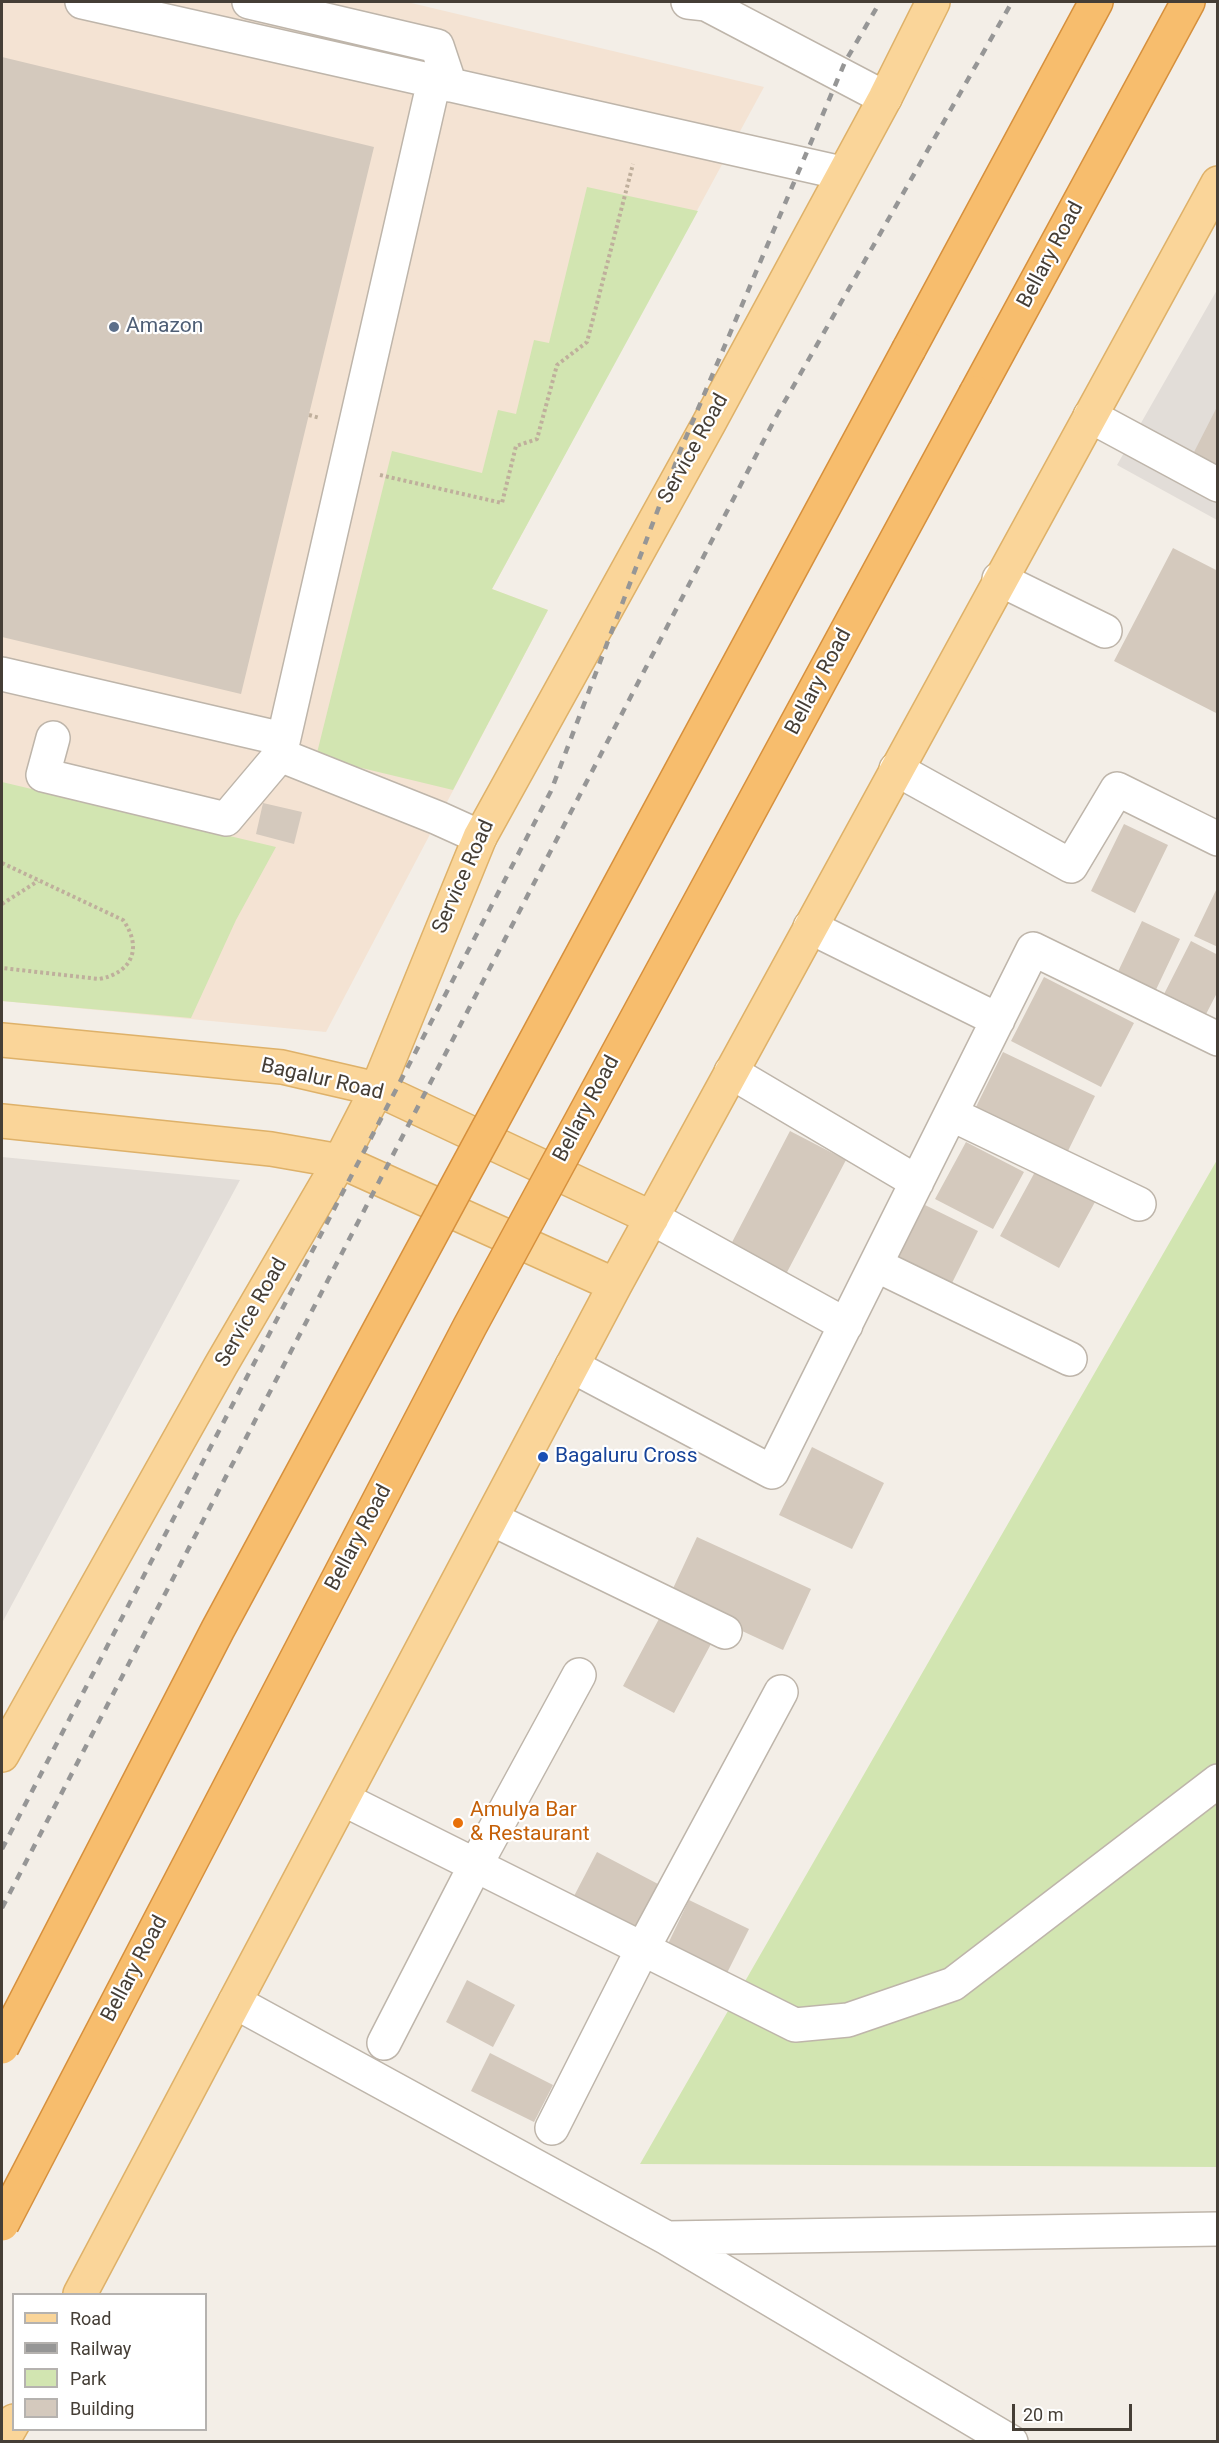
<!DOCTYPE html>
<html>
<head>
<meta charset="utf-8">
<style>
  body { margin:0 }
  #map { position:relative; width:1219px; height:2443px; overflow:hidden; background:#f3eee7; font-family:Roboto,sans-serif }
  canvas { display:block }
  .frame { position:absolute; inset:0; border:3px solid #453e36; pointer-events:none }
  .legend { position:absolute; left:12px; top:2293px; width:195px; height:138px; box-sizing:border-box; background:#fff; border:2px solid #b5b2af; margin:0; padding:8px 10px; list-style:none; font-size:18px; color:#453e36 }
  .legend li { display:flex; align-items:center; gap:12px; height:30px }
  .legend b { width:30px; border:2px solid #b5b2af }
  .scale { position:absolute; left:1012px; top:2404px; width:120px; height:27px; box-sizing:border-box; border:3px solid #453e36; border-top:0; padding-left:8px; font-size:18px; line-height:21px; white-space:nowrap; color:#453e36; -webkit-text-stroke:4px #fff; paint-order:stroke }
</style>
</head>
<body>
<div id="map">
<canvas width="1219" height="2443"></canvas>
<div class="frame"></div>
<ul class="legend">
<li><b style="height:8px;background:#fad599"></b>Road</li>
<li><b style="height:8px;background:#969696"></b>Railway</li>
<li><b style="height:16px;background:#d2e5b1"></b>Park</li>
<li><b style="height:16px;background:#d4c9bd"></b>Building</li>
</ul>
<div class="scale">20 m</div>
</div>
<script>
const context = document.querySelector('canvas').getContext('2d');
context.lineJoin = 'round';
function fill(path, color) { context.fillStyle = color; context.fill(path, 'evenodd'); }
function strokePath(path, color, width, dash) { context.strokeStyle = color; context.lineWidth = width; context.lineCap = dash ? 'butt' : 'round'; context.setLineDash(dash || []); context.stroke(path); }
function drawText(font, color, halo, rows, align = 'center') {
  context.font = font + ' Roboto,sans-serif'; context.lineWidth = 4.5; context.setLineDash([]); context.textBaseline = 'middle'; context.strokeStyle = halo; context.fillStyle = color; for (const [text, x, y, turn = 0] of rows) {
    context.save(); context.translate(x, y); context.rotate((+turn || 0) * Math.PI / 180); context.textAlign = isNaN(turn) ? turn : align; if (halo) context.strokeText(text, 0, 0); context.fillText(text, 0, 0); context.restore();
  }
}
const commercial = new Path2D(`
  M2,2H407L764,87L492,589L548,610L326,1032L2,1001Z`);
const industrial = new Path2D(`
  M1217,290V520L1117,465Z
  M2,1157L240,1180L2,1623Z`);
const green = new Path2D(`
  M587,187L698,211L492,589L548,610L453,790L316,757L392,451L482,473L498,410L516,414L534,340L549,343Z
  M2,782L276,847L236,920L191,1018L2,1001Z
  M1217,1160V2167L640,2164Z`);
const building = new Path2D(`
  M2,57L374,147L241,694L2,637Z
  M1218,405V469L1192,456Z
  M1173,548L1218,571V714L1114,661Z
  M263,803L302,812L294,844L256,834Z
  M1124,824L1168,845L1135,913L1091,891Z
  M1218,886V947L1194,936Z
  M1142,921L1180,939L1153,996L1115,978Z
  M1191,941L1218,955V991L1204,1018L1162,998Z
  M1044,977L1134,1023L1101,1087L1011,1041Z
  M1003,1052L1095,1096L1066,1155L974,1111Z
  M790,1131L846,1160L785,1276L729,1248Z
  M966,1142L1024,1172L993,1229L935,1199Z
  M1036,1170L1095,1202L1059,1268L1000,1236Z
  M925,1205L978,1231L950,1287L896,1260Z
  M812,1447L884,1483L852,1549L779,1515Z
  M697,1537L811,1589L783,1650L669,1597Z
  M660,1617L711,1644L674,1713L623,1686Z
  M597,1852L658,1884L634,1929L573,1898Z
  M689,1900L749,1929L725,1977L666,1948Z
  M467,1980L515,2005L493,2047L446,2022Z
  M490,2053L553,2085L534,2122L471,2091Z`);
const path = new Path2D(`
  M309,415L320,418
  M380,475L502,503L516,446L537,439L557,365L587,342L633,164
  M2,863L123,920C143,948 132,973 99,979L2,968
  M2,904L38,881`);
const minor = new Path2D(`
  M82,2L842,173
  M249,2L437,46L450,85
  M688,2L706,4L885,98
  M434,81L280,755L438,818L480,837
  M1090,416L1218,485
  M999,579L1105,631
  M2,674L283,739
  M53,738L43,775L226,819L280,755
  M896,769L1071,866L1117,789L1218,839
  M810,927L998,1020
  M731,1072L917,1182
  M951,1114L1139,1204
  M652,1218L846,1325
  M876,1265L1070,1359
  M572,1366L772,1472L1033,949L1218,1039
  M492,1519L725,1632
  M343,1799L795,2025L848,2020L953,1984L1218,1781
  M235,2002L667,2238L1011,2442
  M384,2043L475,1866L579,1675
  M552,2128L642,1950L781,1692
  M667,2238L1218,2229`);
const major = new Path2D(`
  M2,1040L282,1067L377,1089L652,1218
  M2,1121L271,1149L340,1161L615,1285
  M2,1755L221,1365L340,1161L377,1089L480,837L709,423L885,98L933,2
  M80,2294L615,1285L1218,183
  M2,2442L14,2421`);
const highway = new Path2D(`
  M909,349L1096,2
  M976,393L1188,2`);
const rail = new Path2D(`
  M2,1849L551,791L681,449L845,62L880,2
  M2,1908L777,415L1012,2`);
const highwayBridge = new Path2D(`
  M2,2047L218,1629L909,349
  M2,2224L470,1326L976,393`);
const markers = [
  [114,327,6,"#5c6f8a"],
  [543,1457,6,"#1a4fb4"],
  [458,1823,6,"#e8710a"]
];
const streetNames = [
  ["Bellary Road",1051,255,-62],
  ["Service Road",694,449,-61],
  ["Bellary Road",819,682,-62],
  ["Service Road",464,877,-66],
  ["Bagalur Road",322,1080,13],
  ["Bellary Road",587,1109,-62],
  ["Service Road",252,1313,-60],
  ["Bellary Road",359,1538,-62],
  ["Bellary Road",135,1969,-62]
];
const serviceNames = [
  ["Amazon",126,327]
];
const transitNames = [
  ["Bagaluru Cross",555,1457]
];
const foodNames = [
  ["Amulya Bar",470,1811],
  ["& Restaurant",470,1835]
];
fill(commercial, '#f4e3d3');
fill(industrial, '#e2ddd8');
fill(green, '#d2e5b1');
fill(building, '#d4c9bd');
strokePath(minor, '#beb5aa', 36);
strokePath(major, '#deb169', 36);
strokePath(highway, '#d6903d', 36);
strokePath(path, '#bfaf9c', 4, [3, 3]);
strokePath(minor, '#fff', 33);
strokePath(major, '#fad599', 33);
strokePath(highway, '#f7bd6d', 33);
strokePath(rail, '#969696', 4.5, [8, 8]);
strokePath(highwayBridge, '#d6903d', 36, []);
strokePath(highwayBridge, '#f7bd6d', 33);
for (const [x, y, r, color] of markers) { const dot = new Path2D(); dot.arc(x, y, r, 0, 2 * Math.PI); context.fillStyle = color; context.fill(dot); strokePath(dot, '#fff', 2); }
drawText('21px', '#453e36', '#fff', streetNames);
drawText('21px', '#4e5e75', '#fff', serviceNames, 'left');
drawText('21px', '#164399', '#fff', transitNames, 'left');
drawText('21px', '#c56008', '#fff', foodNames, 'left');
</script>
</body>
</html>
